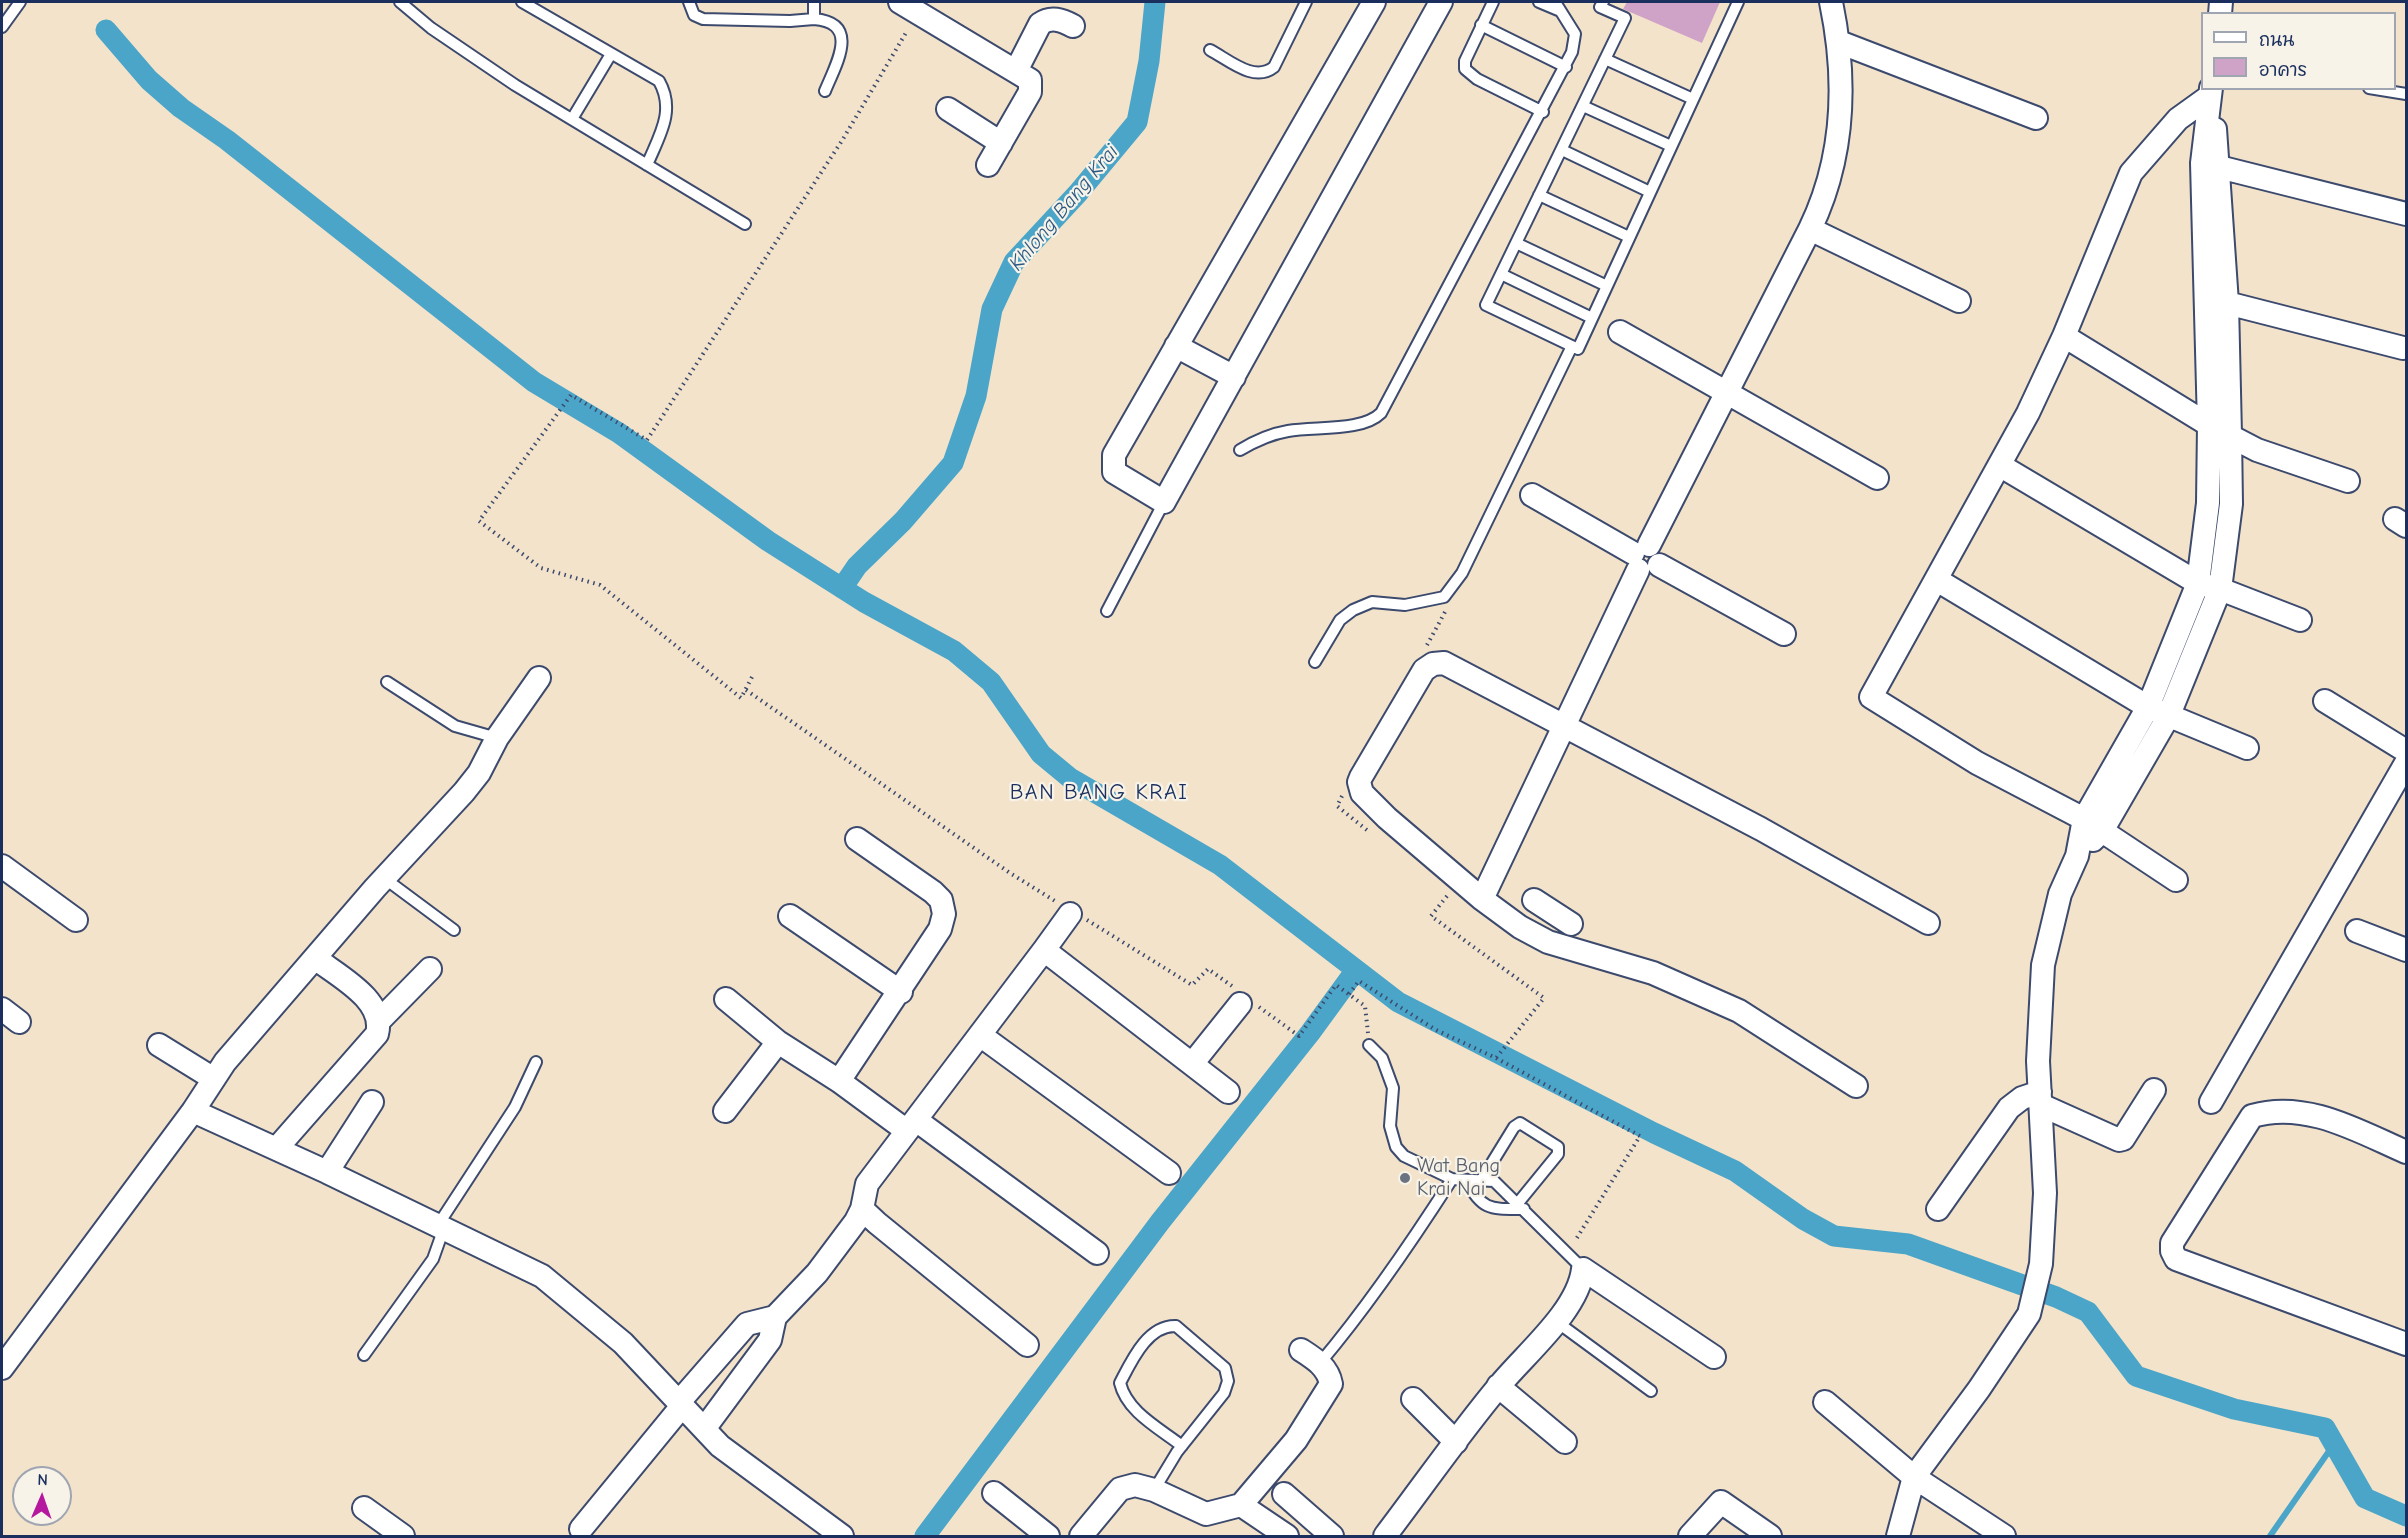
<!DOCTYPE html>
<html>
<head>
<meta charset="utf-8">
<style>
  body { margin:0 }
  #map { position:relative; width:2408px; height:1538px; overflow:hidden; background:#f4e3cb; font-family:"Comic Neue","Playpen Sans Thai",sans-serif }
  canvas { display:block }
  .frame { position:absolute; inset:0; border:3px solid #1b2f5e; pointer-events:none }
  .legend { position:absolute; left:2201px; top:12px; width:195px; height:78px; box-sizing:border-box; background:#f7f3e8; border:2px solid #9fa5b1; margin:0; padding:8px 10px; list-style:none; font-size:18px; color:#1b2f5e }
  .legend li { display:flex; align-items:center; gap:12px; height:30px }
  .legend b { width:30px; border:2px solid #9fa5b1 }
  .north { position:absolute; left:12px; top:1466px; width:60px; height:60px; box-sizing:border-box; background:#f7f3e8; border:2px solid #9fa5b1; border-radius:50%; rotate:2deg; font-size:16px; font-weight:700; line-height:24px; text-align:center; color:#1b2f5e }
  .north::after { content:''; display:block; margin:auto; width:21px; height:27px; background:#b5179e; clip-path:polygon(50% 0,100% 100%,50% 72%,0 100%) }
</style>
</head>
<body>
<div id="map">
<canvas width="2408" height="1538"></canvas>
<div class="frame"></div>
<ul class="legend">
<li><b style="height:8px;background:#fff"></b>ถนน</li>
<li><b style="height:16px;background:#cfa3c7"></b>อาคาร</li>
</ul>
<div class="north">N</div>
</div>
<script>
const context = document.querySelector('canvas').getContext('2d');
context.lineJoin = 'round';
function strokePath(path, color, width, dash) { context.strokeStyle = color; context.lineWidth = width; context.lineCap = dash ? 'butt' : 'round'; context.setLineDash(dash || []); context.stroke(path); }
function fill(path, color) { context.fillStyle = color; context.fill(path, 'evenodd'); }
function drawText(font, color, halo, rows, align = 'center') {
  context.font = font + ' "Comic Neue",sans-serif'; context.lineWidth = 4.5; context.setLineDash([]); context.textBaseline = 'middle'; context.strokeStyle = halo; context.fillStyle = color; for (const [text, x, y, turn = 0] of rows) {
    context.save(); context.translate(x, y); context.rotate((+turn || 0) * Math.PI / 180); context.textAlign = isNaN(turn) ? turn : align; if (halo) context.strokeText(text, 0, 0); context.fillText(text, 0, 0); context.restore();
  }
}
const stream = new Path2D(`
  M2270,1536L2334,1444`);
const canal = new Path2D(`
  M106,30L149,80L181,108L227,140L534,382L619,433L768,541L864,602L954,651L991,682L1041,754L1070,778L1220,865L1398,1002L1654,1133L1735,1171L1803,1219L1834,1236L1908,1244L2056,1297L2088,1312L2136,1376L2234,1409L2325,1428L2365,1498L2406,1516
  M842,588L857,566L903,521L953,463L976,396L992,309L1014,262L1078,193L1137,122L1149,61L1155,2
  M925,1536L1160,1222L1310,1033L1356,970`);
const building = new Path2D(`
  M1627,2H1720L1702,43L1623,9Z`);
const path = new Path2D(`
  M1427,645L1445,612
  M752,677L741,698L600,585L541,568L479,521L571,395L647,440L843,139L907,31
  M746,690L1010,873L1055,901
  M1342,796L1337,806L1368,831
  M1447,896L1431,916L1544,998L1496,1058
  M1087,920L1192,985L1208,969L1232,986
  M1349,994L1359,981L1436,1030L1496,1058L1640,1136L1575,1241
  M1259,1007L1299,1036L1336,985L1365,1006L1368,1033`);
const service = new Path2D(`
  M400,2L431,28L515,85L745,224
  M522,2L659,81C676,111 659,136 647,165
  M689,2L694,15L703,19L790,21L814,19V2
  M1493,2L1465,61V69L1477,79L1543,112
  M1539,2L1558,10
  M1603,2L1600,7L1625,18L1486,305L1578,349L1738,2
  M814,19C861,23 836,64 825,91
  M1481,25L1566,67
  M2,27L20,2
  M1210,50C1229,60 1254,83 1274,67L1306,2
  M1605,59L1693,99
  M2369,88L2406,94
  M1583,106L1671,146
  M572,119L611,54
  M1562,150L1650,192
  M1539,195L1629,237
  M1516,243L1607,286
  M1501,274L1592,318
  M1240,450C1255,441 1270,434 1288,431C1315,426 1362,432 1381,413L1572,52L1575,34L1555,2
  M1107,611L1164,502
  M1315,662L1340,620L1353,610L1372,602L1405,605L1444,597L1462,573L1572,346
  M387,682L455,726L497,738
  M384,878L454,930
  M1369,1045L1382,1058L1393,1088L1390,1126L1396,1147L1404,1156L1452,1179L1494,1181L1583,1269
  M1482,1179L1514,1127L1520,1123L1558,1147V1154L1518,1203
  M1466,1180C1482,1211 1491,1209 1524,1209
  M438,1225L515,1107L536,1062
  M1557,1322L1651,1391
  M364,1355L433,1259L444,1228
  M1320,1363C1369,1305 1411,1243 1452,1179
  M1154,1490L1177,1452L1224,1393L1228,1381L1225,1368L1176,1326C1147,1325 1131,1362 1120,1383C1127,1412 1159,1428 1182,1446`);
const minor = new Path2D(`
  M900,2L1030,80V92L988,165
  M1374,2L1114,455V472L1164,502L1441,2
  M2220,14L2221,2
  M1839,42L2036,118
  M1016,71L1040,24C1051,16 1062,20 1073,26
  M948,109L1001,143
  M2207,164L2406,214
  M1810,229L1959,301
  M2213,303H2227L2403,348
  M1620,332L1877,478
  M2064,336L2209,425L2257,450L2348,481
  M1176,346L1234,377
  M2001,466L2198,583L2220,589L2300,620
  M1532,495L1633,553
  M2395,519L2406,526
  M1649,545L1810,229C1845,157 1847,79 1831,2
  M1659,565L1784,634
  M1937,580L2148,707L2247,748
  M2325,701L2406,751
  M2093,840L2102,831L2168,717L2220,589L2231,504L2230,435L2227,303L2215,129
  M2,866L76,920
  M2176,880L2084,819L1977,763L1871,697L2028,413L2064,336L2131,173L2178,119L2210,96
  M1482,899L1638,570
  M1534,900L1571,924
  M790,916L901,992
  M2357,931L2406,950
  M1044,950L1070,914
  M726,999L778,1042L839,1081L907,1131
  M2,1009L19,1022
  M379,1021L430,969
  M980,1035L1169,1173
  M159,1045L214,1079
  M1192,1064L1240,1004
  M839,1081L940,929L944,914L941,900L933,892L857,839
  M1856,1086L1739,1011L1653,973L1548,942L1520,927L1482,899L1387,818L1362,793L1359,782L1361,777L1424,670L1433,664L1444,663L1761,829L1928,923
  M2211,1102L2406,763
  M2041,1105L2119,1140L2123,1139L2154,1090
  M193,1111L327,1172L542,1276L623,1343L720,1446L842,1536
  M725,1111L778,1042
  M916,1120L1097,1253
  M277,1148L377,1034C386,1000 338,976 315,958
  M2406,1152C2358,1131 2306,1100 2252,1116L2172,1243V1251L2176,1259L2406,1344
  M327,1172L372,1102
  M862,1209L877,1223L1027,1345
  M1938,1209L2009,1108L2022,1098L2040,1092
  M2,1368L193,1111L225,1062L375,888L464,792L479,773L497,738L539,678
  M1498,1386L1565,1442
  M1413,1399L1456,1442
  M679,1402L747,1324L775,1317L817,1273L856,1221L862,1209L867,1184L1044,950L1228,1092
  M1825,1402L1914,1477L2004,1536
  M704,1429L770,1340L775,1317
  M994,1493L1048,1536
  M1284,1494L1332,1536
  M1241,1505L1296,1440L1331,1384C1328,1367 1315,1359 1301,1350
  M364,1508L403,1536
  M581,1529L682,1406
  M1081,1536L1120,1489L1135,1485L1154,1490L1206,1514L1241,1505L1287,1536
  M1385,1536C1423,1486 1459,1434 1499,1386C1525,1354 1578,1311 1583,1269L1714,1357
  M1690,1536L1721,1502L1770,1536
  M1898,1536L1914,1477L1979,1389L2029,1314L2041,1264L2045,1193L2038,1061L2043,965L2060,894L2077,856L2084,819L2148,707L2198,583L2208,503L2209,425L2202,163L2211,88`);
const markers = [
  [1405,1178,6,"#6b7280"]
];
const worshipNames = [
  ["Wat Bang",1417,1166],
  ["Krai Nai",1417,1189]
];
const waterNames = [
  ["Khlong Bang Krai",1064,208,-50]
];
const quarterNames = [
  ["BAN BANG KRAI",1099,793]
];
strokePath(stream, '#4aa5c8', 6);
strokePath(canal, '#4aa5c8', 21);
fill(building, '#cfa3c7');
strokePath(service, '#3c4a6e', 14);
strokePath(minor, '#3c4a6e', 26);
strokePath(path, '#3c4a6e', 4, [1.5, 4.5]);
strokePath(service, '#fff', 10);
strokePath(minor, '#fff', 22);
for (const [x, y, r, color] of markers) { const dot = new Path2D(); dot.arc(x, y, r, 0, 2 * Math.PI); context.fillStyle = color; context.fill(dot); strokePath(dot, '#f7f3e8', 2); }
drawText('20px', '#5b616d', '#f7f3e8', worshipNames, 'left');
drawText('italic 21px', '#2b5883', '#f7f3e8', waterNames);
context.letterSpacing = '1.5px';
drawText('22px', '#1b2f5e', '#f7f3e8', quarterNames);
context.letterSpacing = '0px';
</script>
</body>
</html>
